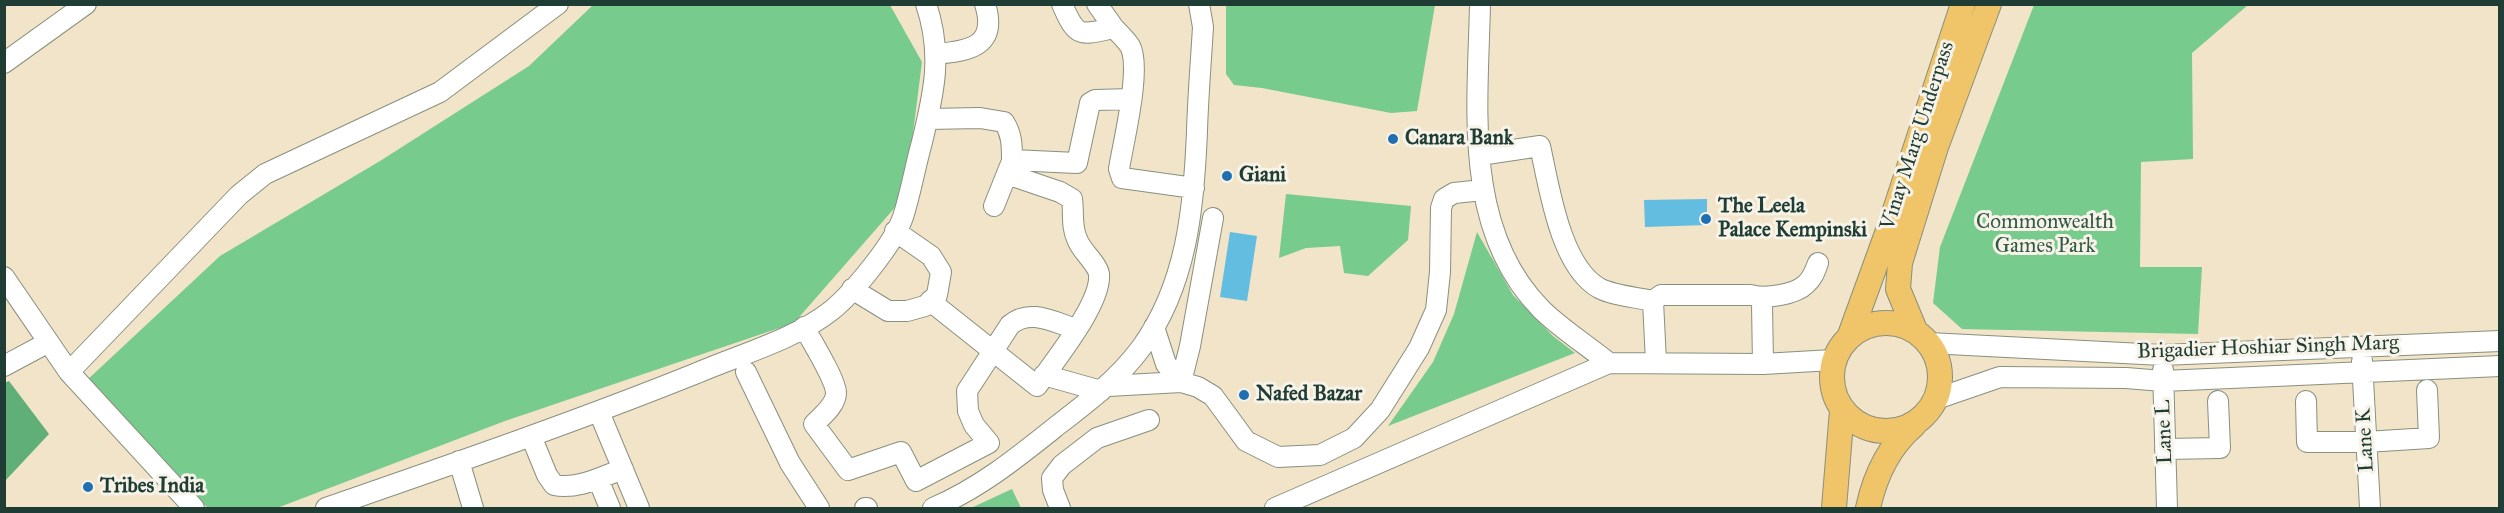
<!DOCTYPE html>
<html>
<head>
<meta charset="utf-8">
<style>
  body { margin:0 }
  #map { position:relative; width:2504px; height:513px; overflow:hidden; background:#f1e4c8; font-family:"IM FELL Great Primer",serif }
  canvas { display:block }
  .frame { position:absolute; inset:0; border:6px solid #1f3d34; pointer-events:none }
</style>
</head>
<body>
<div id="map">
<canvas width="2504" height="513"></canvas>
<div class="frame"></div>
</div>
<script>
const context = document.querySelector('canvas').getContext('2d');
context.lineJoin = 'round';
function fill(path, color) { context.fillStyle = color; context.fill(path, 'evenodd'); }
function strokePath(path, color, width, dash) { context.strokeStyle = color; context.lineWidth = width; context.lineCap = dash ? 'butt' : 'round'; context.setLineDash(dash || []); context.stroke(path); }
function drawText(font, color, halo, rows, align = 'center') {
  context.font = font + ' "IM FELL Great Primer",serif'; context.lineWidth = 6; context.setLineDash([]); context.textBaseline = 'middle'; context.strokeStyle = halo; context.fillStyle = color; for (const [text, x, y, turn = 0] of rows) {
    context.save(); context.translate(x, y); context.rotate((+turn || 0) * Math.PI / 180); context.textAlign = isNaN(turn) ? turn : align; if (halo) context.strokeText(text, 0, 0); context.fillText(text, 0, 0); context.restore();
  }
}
const green = new Path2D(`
  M593,5H890L922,62L905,196L794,323L505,421L277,508H208L152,457L85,382L220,256L380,161L529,66Z
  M1226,5H1435L1417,111L1391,113L1262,88L1234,85L1226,74Z
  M2034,5H2248L2192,53L2193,159L2141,162L2140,267H2202L2198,334L1962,329L1933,303L1940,247Z
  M1286,194L1411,206L1408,240L1368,276L1344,273L1340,246L1306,248L1279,258Z
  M1477,232L1513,295L1553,336L1575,353L1388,426L1433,362L1454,314Z
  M1012,489L1021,508H971Z`);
const forest = new Path2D(`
  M9,381L49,434L5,481L4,383Z`);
const water = new Path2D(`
  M1707,199V225L1645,227L1644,200Z
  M1230,232L1257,236L1247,301L1220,297Z`);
const minor = new Path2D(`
  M1062,4C1077,39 1080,35 1114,28L1097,4
  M1480,4C1478,106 1462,229 1541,309C1561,329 1587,345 1609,363
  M1114,28C1119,33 1126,40 1130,46C1142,68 1123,143 1119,169L1122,178L1194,188
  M936,54C970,51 998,46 985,4
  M4,63L86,4
  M928,119L980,118L1004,122C1012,134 1012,146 1012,160L1077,163L1090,103L1095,100L1131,99
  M1480,155L1540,146C1549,186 1560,266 1599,288C1614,296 1636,297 1653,301L1661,295H1751C1765,299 1795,295 1806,284C1813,278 1815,271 1818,263
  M994,206L1012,161
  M4,277L69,372L194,508
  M852,289L888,311H907L925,306L937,295L941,272L931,256L895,231
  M1759,297L1762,304L1763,364
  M930,301L1037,386C1054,361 1102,303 1099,274C1097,263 1081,251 1077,239C1071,226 1074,213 1072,199L1060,192L1007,174
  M1653,301L1656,362
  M804,327C811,340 836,380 836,393C836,405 822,416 814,424L848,470L901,452L916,481L989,443L974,425L968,411L967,391L1010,325C1030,308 1053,322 1076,329
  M1154,327L1166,364L1181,382
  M1929,343L2162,355L2500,341
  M2362,361L2370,508
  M4,366L47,343
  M2163,370L2167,508
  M69,372L239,195L265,174L440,92L558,4
  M746,372L790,463L819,508
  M1044,375L1101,391
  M1181,382L1190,346L1213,218
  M1108,386L1181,382L1198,387L1213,396L1246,441L1278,457L1320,455L1354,438L1380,410L1419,348L1436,310L1440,272L1441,208L1444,199L1454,193L1483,190
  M1936,399L2000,377L2126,378L2163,381L2500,366
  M2306,401L2307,442H2366L2429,438L2427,390
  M599,412L639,508
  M531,436L547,475L554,485C577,490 601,477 623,469
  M2165,449L2220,448L2218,401
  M459,461L473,508
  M598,479L610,508
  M326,508C450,465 575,422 697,373C739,355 796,339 832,310C854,292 894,243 903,217C911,192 915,167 922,142C934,93 943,54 926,4
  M865,508H867
  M933,508C980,488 1018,457 1058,425C1088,402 1118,379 1141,348C1187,285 1194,207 1197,131C1198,96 1201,61 1203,27L1199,4
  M1060,508L1053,490L1052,478L1062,465L1097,438L1149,420
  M1275,508L1609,363L1763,364L1833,360`);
const major = new Path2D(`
  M1832 377a54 54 0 1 1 108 0a54 54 0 1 1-108 0Z
  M1915,330L1898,289L1900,263L1936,147L1989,4
  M1850,335L1890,225L1963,4
  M1834,508L1842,410
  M1868,508C1875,476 1888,447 1914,425`);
const markers = [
  [1393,139,6,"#1f6fb2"],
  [1227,176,6,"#1f6fb2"],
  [1706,219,6,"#1f6fb2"],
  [1244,395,6,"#1f6fb2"],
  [88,487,6,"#1f6fb2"]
];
const streetNames = [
  ["Vinay Marg Underpass",1918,136,-72],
  ["Brigadier Hoshiar Singh Marg",2268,348,-2],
  ["Lane L",2165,432,-92],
  ["Lane K",2366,440,-93]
];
const poiNames = [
  ["Canara Bank",1405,139],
  ["Giani",1239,176],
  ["The Leela",1718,207],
  ["Palace Kempinski",1718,231],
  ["Nafed Bazar",1256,395],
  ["Tribes India",100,487]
];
const parkNames = [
  ["Commonwealth",2045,223],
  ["Games Park",2045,247]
];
fill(green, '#77cb8d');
fill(forest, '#61af78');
fill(water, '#62bde0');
strokePath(minor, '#88907e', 22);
strokePath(major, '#88907e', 26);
strokePath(minor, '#fff', 20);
strokePath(major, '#f0c469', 24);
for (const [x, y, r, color] of markers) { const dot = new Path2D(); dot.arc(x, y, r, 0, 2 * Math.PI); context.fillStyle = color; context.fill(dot); strokePath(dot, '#f7f3e8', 2); }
drawText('21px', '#1f3d34', '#f7f3e8', streetNames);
drawText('bold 21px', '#1f3d34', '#f7f3e8', poiNames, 'left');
drawText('21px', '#315946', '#f7f3e8', parkNames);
</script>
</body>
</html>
